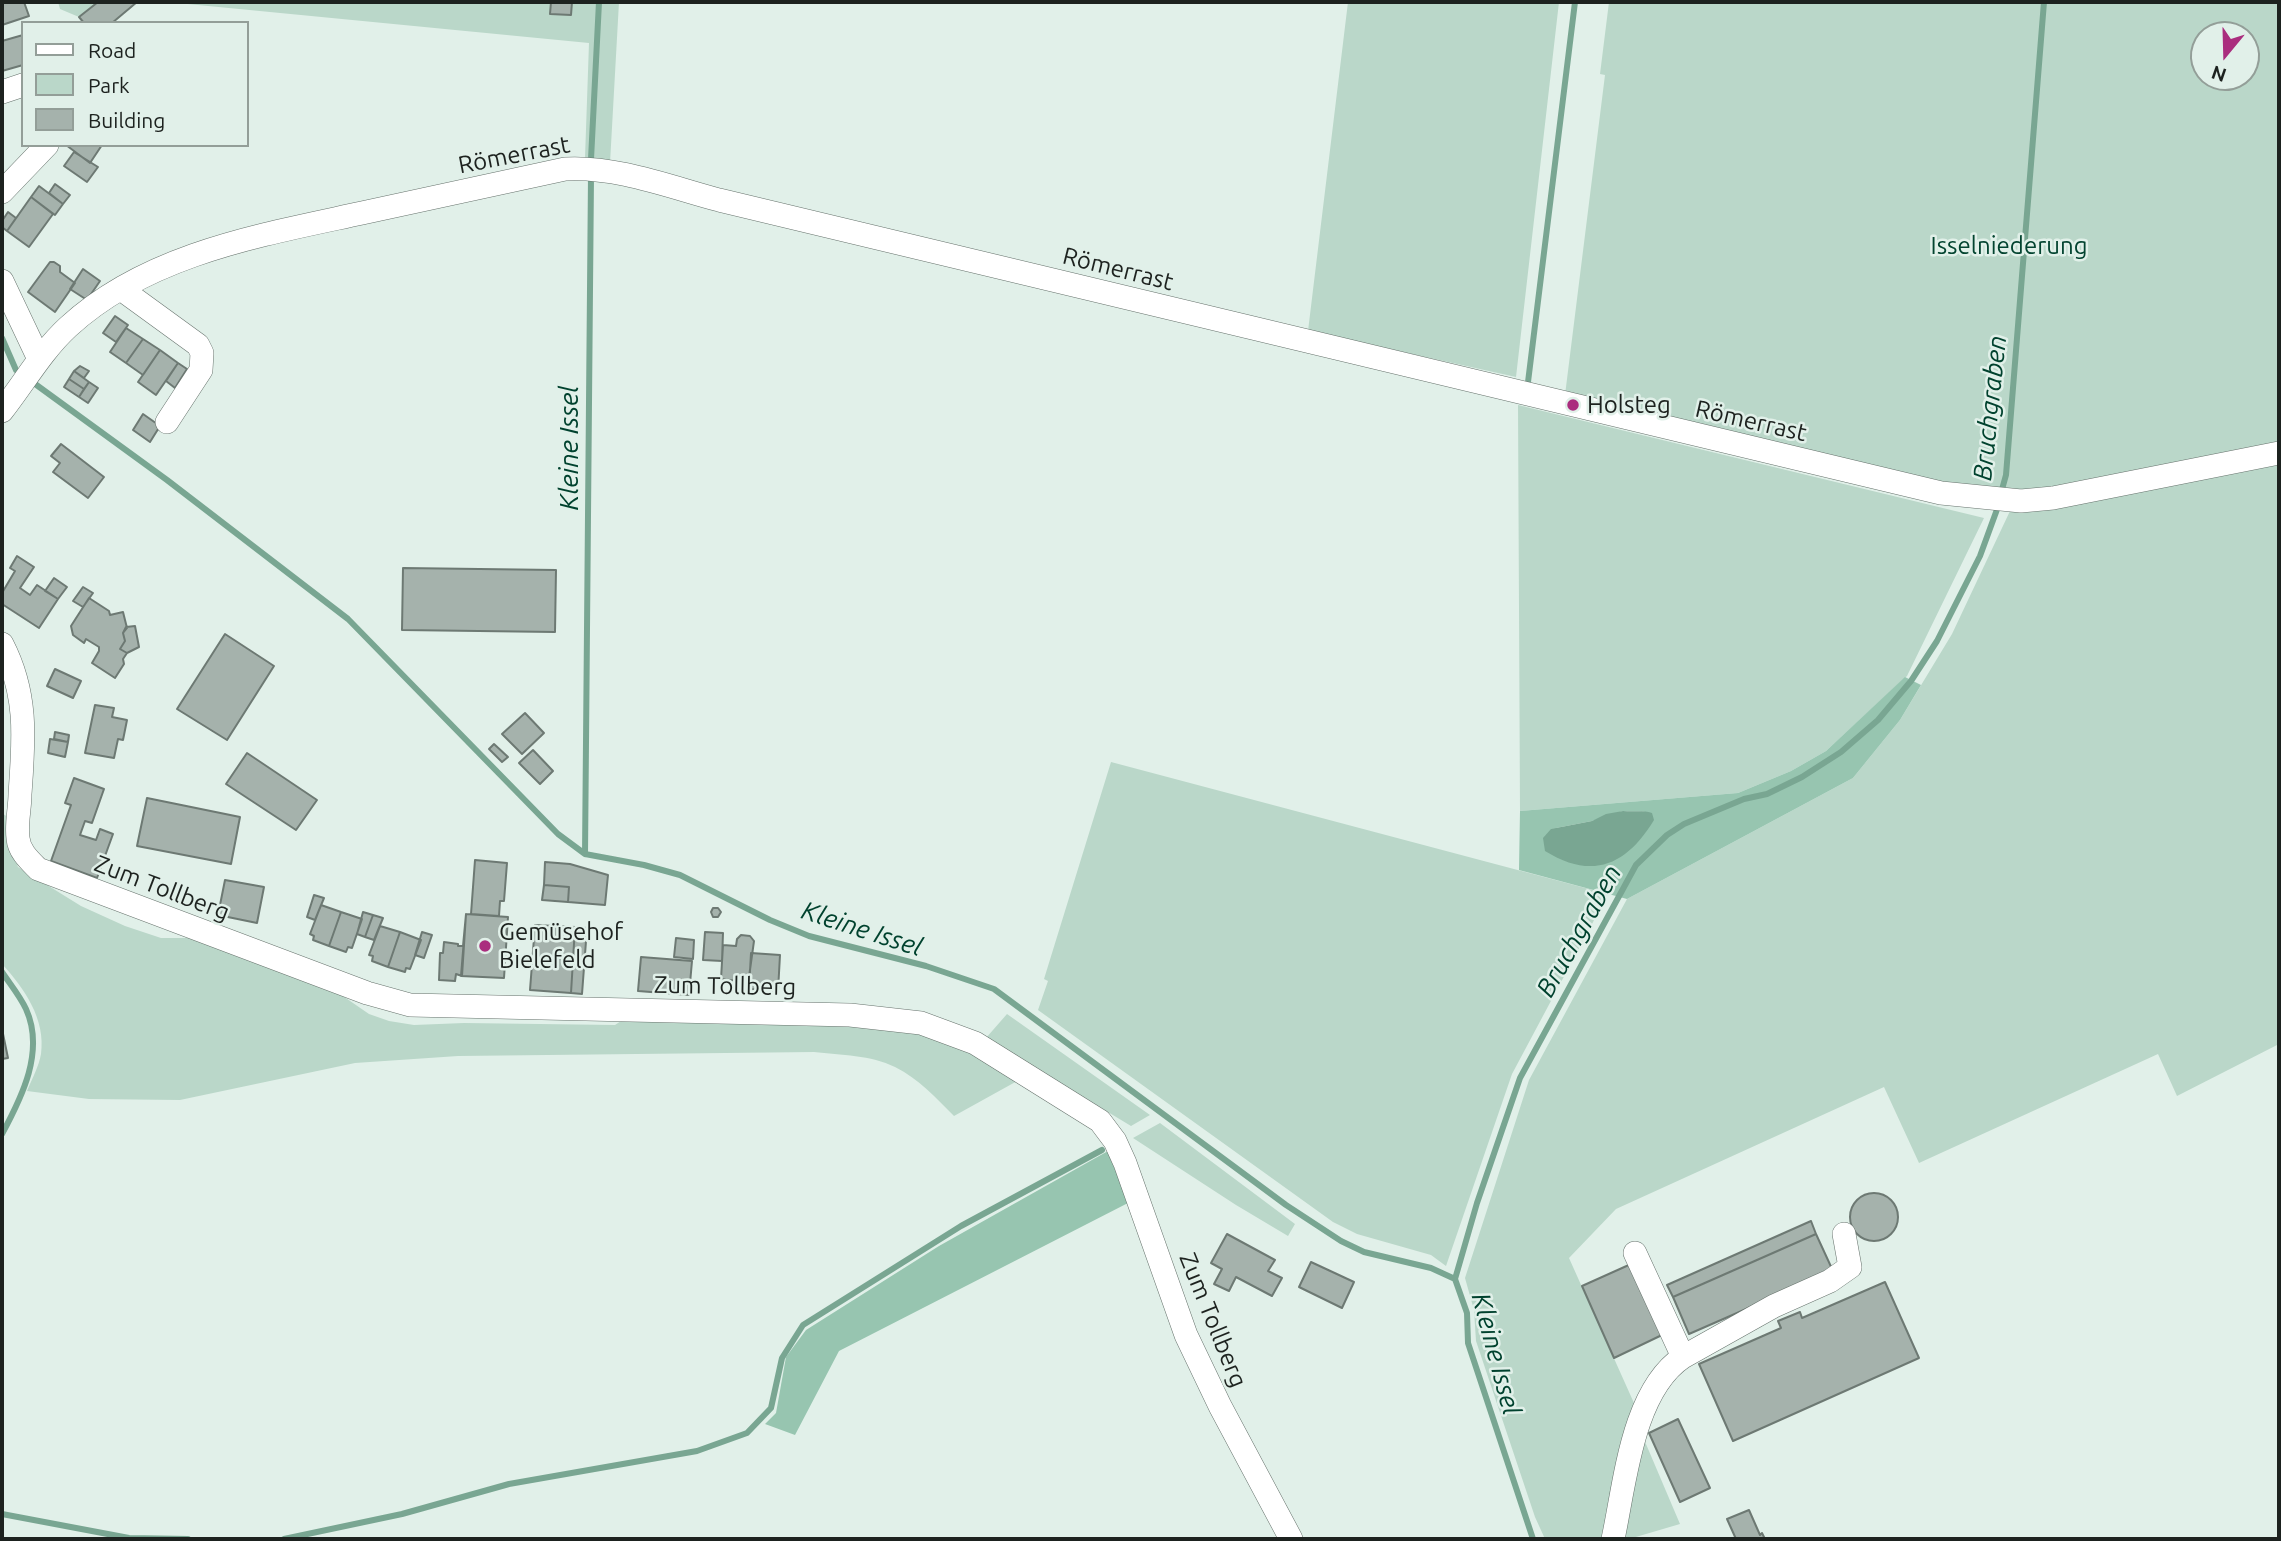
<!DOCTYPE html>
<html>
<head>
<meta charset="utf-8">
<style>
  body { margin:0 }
  #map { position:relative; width:2281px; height:1541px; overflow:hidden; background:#e1f0e9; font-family:Ubuntu,sans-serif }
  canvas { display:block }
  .frame { position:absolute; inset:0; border:4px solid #1d221f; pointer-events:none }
  .legend { position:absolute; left:21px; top:21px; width:228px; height:126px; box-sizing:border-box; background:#e1f0e9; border:2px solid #939e98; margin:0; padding:9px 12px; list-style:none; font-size:21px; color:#1d221f }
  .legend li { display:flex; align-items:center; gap:14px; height:35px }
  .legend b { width:35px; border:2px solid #939e98 }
  .north { position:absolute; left:2190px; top:21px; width:70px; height:70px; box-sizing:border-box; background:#e1f0e9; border:2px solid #939e98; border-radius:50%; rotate:199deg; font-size:19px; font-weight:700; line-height:28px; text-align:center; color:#1d221f }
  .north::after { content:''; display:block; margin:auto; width:24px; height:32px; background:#aa2d7e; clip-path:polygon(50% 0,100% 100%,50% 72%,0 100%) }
</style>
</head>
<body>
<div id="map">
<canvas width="2281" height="1541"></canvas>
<div class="frame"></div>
<ul class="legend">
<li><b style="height:9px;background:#fff"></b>Road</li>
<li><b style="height:19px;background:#bad7c9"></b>Park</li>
<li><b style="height:19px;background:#a5b2ac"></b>Building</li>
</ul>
<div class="north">N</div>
</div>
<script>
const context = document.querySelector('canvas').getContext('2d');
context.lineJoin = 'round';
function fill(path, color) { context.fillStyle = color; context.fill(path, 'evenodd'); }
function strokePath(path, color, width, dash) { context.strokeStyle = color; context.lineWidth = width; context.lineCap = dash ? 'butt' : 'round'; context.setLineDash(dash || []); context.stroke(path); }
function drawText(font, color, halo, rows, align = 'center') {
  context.font = font + ' Ubuntu,sans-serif'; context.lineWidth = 5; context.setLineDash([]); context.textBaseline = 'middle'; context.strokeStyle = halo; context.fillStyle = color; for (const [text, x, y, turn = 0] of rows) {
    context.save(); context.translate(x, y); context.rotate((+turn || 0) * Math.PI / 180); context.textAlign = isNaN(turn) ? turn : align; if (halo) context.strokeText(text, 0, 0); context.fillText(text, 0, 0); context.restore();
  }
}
const green = new Path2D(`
  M58,2H98L79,17L60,9Z
  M167,2H619L610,163L585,158L589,43Z
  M1348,2H1559L1516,377L1308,331Z
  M1609,2H2279V446L2003,497L1565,395L1605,75L1600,74ZM2204,35H2246V77H2204Z
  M1518,405L1984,518L1907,676L1826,751L1791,771L1738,793L1520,811Z
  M2279,462V1044L2177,1096L2158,1054L1919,1163L1884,1087L1616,1209L1569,1258L1638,1412L1608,1539H1545L1535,1517L1476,1341L1474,1310L1465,1278L1529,1080L1627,899L1853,778L1900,720L1952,634L2010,511Z
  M1111,762L1608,894L1512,1074L1446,1266L1431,1255L1357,1234L1333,1222L1038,1010L1048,981L1044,979Z
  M2,813L9,818V841L18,867L81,906L125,926L161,938H194L337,992L369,1014L389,1021L414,1025L464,1023L615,1025L624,1019L848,1024L927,1033L969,1049L1019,1080L954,1116C936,1098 919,1079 895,1067C871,1055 841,1055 814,1052L458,1056L355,1063L180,1100L89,1099L27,1091C32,1079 39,1066 41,1054C46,1019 24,988 2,964Z
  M1007,1014L1150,1115L1131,1126L986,1038Z
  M1160,1123L1295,1224L1288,1236L1236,1205L1133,1138Z
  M1643,1437L1680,1524L1629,1539L1622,1537Z`);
const forest = new Path2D(`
  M1905,677L1921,685L1900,720L1853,778L1627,899L1519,870L1520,811L1738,793L1791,771L1826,751ZM1623,811C1634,812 1643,810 1652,814L1551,829L1592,821Z
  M1108,1151L1128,1203L839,1351L795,1435L765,1424L776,1413L786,1357L806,1330L939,1246Z`);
const water = new Path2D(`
  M1623,811C1634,812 1643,810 1652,813L1654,820C1626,866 1592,880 1545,851L1543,838L1551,829L1592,821L1606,814Z`);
const stream = new Path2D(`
  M591,159L599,2
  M591,176L585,854L644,865L680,875L770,920L809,936L926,966L994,989L1286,1205L1341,1241L1364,1252L1431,1268L1455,1279L1467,1313L1468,1343L1533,1539
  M2,338L16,370L23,375
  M31,381L167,480L348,619L558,834L585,854
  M1528,382L1575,2
  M2001,493L2006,475L2044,2
  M2,972C10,984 20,996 26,1009C45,1051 22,1097 2,1134
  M1455,1279L1477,1203L1520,1078L1636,865L1667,835L1684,824L1744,799L1767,794L1802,777L1841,752L1878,720L1911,681L1937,641L1980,556L1999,504
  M2,1514L129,1538L188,1539
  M284,1539L402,1514L509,1484L697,1451L747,1433L771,1408L782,1358L803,1325L961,1226L1102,1150`);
const building = new Path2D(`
  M2,2H24L29,16L2,25Z
  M98,2H137L112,23H84L79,17Z
  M551,2H572L571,15L550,14Z
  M23,35V65L2,71V41Z
  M66,145H102L90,163Z
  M74,152L98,167L87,182L64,166Z
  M55,184L70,195L63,204L49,193Z
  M39,186L63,204L55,215L31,197Z
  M31,197L53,214L29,247L7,231Z
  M8,212L16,218L7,231L2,227V221Z
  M50,262H54L60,266V272L75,283L55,312L28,292Z
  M83,269L100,281L87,300L70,289Z
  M115,316L128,325L116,342L103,333Z
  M126,328L143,339L126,363L110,352Z
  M143,339L160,350L143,375L126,363Z
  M160,350L178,363L156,395L138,382Z
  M178,363L187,369L175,388L166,381Z
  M80,366L89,371L84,378L74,371Z
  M74,371L89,382L84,389L69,379Z
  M69,379L84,389L79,397L64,387Z
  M89,382L98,388L88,403L79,397Z
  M143,414L160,426L150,442L133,430Z
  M61,444L104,477L88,498L53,472L60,463L51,456Z
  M17,556L34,567L20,588L30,595L37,585L58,599L39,628L2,604V593L15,571L10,568Z
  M403,568L556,570L555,632L402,630Z
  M54,578L67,587L58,599L45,591Z
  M83,587L93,593L83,607L73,601Z
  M89,598L109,611L110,615L123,612L127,628L123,633L125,641L120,649L127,653L123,659L124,664L115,678L92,663L99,651V647L86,639L84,643L73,635L71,626Z
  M135,626L139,647L127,653L120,649L125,641L123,633L126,627Z
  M225,634L274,666L227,740L177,709Z
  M55,669L81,681L73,698L47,686Z
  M95,705L114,708L112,717L127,720L123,740L118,739L114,758L85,753Z
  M525,713L544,733L522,754L502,734Z
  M55,732L69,735L68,742L54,739Z
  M50,739L68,742L65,757L48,753Z
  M494,744L508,757L502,762L489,749Z
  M533,750L553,771L540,784L519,763Z
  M247,753L317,800L296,830L226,784Z
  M74,778L104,789L92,823L85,821L80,835L96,840L100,829L113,834L97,878L51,861L71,805L65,803Z
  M147,798L240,817L231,864L137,846Z
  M475,860L507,863L504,901H500L499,916L471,914Z
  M545,862L570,864L608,875L605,905L568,902L569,887L544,885Z
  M225,880L264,887L257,923L218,915Z
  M544,885L569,887L568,902L542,900Z
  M314,895L324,898L315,920L307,917Z
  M321,905L341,912L329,946L313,940L314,936L310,934Z
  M713,908H718L721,912L718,917H713L711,912Z
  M341,912L362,919L352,948L348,947L346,952L329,946Z
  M363,912L373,915L365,937L357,934Z
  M466,914L462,976L456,974L455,981L439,980L440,953H443L444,942L458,944V946H463Z
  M466,914L508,917L504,978L461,976Z
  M373,915L383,918L374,940L365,937Z
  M535,925L575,927L571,993L530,990Z
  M380,926L400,932L388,967L372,961L373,956L369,955Z
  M575,927L587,928L582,994L571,993Z
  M400,932L421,940L410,969L406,968L405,972L388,967Z
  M422,932L432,935L424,958L415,955Z
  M705,932L723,933L722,961L703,960Z
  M741,935L750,936L754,941L749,977L738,976V981L721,979L723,945L736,946L737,939Z
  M676,938L694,940L693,959L674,957Z
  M751,953L780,955L778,991L749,989Z
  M641,957L692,961L689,995L638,991Z
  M2,1029L8,1058L2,1059Z
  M1850 1217a24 24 0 1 1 48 0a24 24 0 1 1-48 0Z
  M1811,1221L1816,1234L1673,1297L1667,1285Z
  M1227,1234L1275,1260L1268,1271L1282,1278L1272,1296L1236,1277L1229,1291L1214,1284L1222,1269L1211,1263Z
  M1816,1234L1833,1271L1689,1334L1673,1297Z
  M1311,1262L1354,1282L1342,1308L1299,1287Z
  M1631,1264L1662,1335L1614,1358L1582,1286Z
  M1885,1282L1919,1358L1733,1441L1699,1364L1781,1328L1778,1321L1800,1312L1802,1318Z
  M1678,1419L1710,1488L1680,1502L1649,1433Z
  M1749,1510L1760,1535L1762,1533L1765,1539H1736L1727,1519Z`);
const minor = new Path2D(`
  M2,92L23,85
  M2,192L47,145
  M2,281L39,359
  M121,289L198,345L202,353L201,370L167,422
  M2,411C24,383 42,351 68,327C147,254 261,235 362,213C430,198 498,183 565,169C617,166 670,187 719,200L1941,493L2021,501L2053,498L2279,453
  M2,644C28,694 24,739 20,794C20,808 16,824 18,838C19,851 29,860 38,869L367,993L410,1005L850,1015L921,1023L975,1043L1100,1121L1115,1141L1125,1163L1186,1335L1220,1406L1291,1539
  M1635,1253L1683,1357
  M1613,1539C1625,1484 1632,1391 1683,1357L1774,1306L1830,1281L1850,1267L1844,1234`);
const markers = [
  [1573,405,7,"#aa2d7e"],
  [485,946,7,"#aa2d7e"]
];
const streetNames = [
  ["Römerrast",514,155,-11],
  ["Römerrast",1118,269,14],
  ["Römerrast",1751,421,13],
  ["Zum Tollberg",162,888,21],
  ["Zum Tollberg",725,986,1],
  ["Zum Tollberg",1213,1320,68]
];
const parkNames = [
  ["Isselniederung",2009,246]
];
const poiNames = [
  ["Holsteg",1587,405],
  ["Gemüsehof",499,932],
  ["Bielefeld",499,960]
];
const waterNames = [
  ["Bruchgraben",1990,408,-84],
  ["Kleine Issel",569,448,-90],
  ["Kleine Issel",862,929,18],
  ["Bruchgraben",1579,931,-61],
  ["Kleine Issel",1496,1354,75]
];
fill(green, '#bad7c9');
fill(forest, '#97c5b0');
fill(water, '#79a692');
strokePath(stream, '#79a692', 6);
fill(building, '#a5b2ac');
strokePath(building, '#6d7973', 2);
strokePath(minor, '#67736d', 24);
strokePath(minor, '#fff', 23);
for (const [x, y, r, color] of markers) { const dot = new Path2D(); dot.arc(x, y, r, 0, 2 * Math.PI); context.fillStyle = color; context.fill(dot); strokePath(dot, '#e1f0e9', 2.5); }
drawText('24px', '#1d221f', '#e1f0e9', streetNames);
drawText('24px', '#034430', '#e1f0e9', parkNames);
drawText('24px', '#1d221f', '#e1f0e9', poiNames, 'left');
drawText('italic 26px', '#00422e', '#e1f0e9', waterNames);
</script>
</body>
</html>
